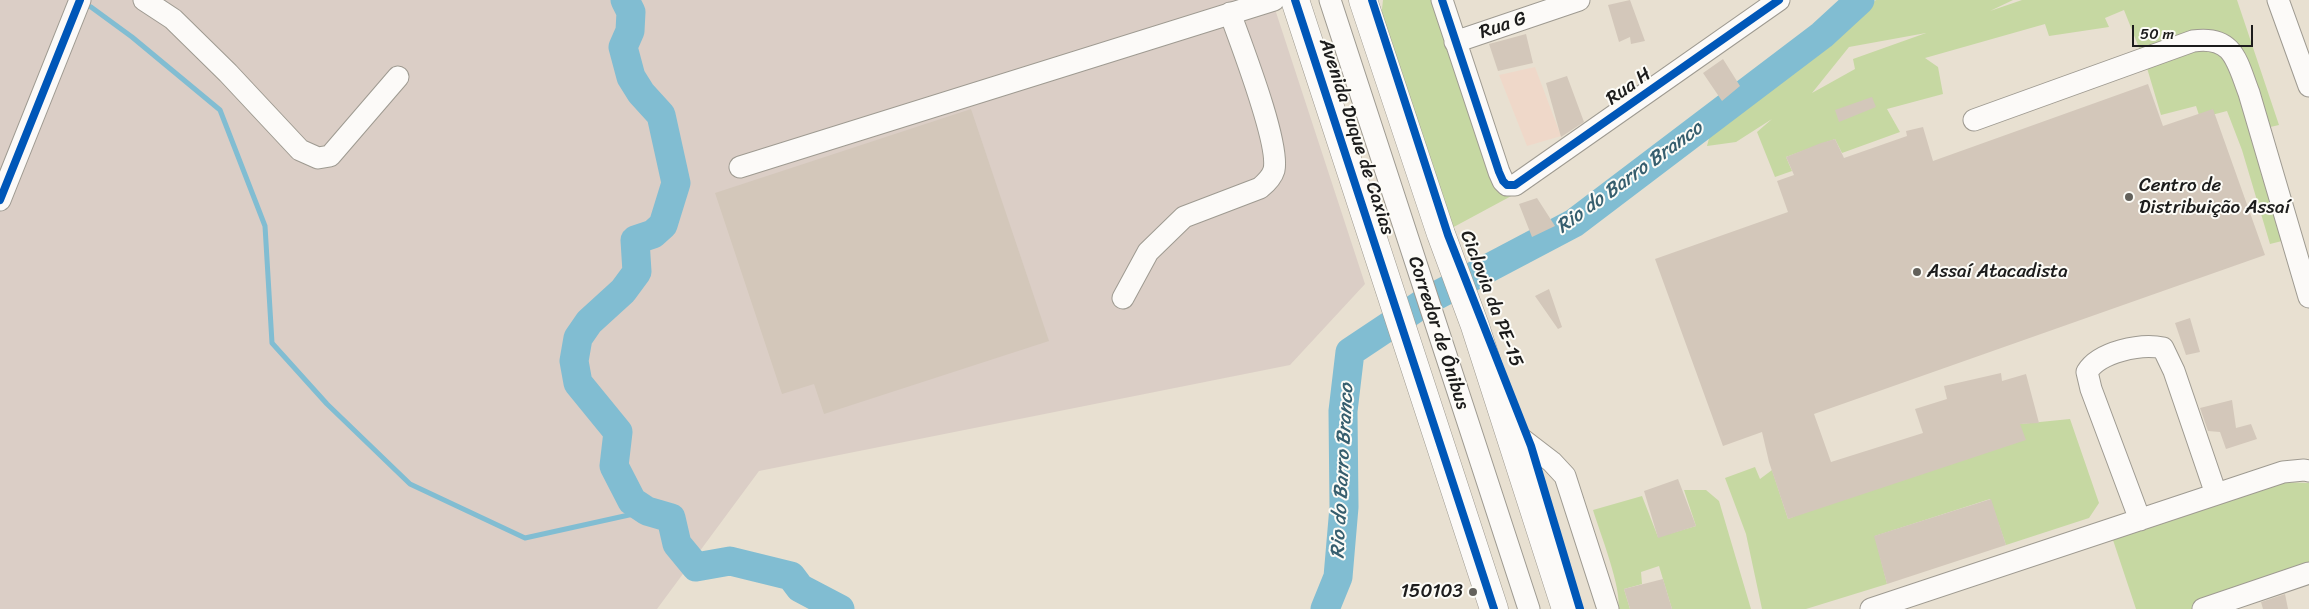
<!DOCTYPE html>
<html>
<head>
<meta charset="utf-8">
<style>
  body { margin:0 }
  #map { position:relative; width:2309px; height:609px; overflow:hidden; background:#e8e0d1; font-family:Sriracha,sans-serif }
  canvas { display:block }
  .scale { position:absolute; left:2132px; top:25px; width:121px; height:22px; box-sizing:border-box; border:2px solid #1c1c1c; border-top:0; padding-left:6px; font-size:15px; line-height:18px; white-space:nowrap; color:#1c1c1c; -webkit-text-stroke:4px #fdfcf7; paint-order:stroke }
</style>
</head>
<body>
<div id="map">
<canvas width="2309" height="609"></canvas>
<div class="scale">50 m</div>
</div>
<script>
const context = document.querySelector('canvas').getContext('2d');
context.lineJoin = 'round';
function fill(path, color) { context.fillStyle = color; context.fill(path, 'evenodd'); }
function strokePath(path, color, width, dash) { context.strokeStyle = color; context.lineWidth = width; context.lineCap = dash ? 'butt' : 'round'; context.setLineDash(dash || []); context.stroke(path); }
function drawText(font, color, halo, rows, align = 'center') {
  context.font = font + ' Sriracha,sans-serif'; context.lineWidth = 4; context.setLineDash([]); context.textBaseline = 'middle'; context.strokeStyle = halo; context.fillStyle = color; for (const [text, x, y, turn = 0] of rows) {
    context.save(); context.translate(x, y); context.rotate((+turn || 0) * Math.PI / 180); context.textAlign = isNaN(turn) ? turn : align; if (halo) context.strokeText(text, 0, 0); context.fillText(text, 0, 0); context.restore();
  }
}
const built = new Path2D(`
  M1535,67L1561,136L1527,146L1499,75Z`);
const industrial = new Path2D(`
  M0,0H1272L1365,284L1290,365L759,471L657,609H0Z`);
const green = new Path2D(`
  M1383,0H1453L1515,194L1450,229L1381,18Z
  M1876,0H2013L1990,11L2022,0H2237L2279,125L2253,131L2286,240L2270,244L2242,150L2227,111L2200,118L2196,106L2161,115L2147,68L2124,10L2105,18L2109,27L2049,36L2045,24L1925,58L1938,67L1943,94L1887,109L1900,132L1842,153L1835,139L1786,157L1792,171L1775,177L1757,132L1772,119L1736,142L1707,146L1712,127ZM1926,33L1853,59L1855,69L1812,93L1849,47Z
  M2070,419L2099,503L2089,518L2006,545L1990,499L1875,536L1887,584L1806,609H1762L1746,534L1725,478L1755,467L1760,479L1772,470L1788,519L2020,424Z
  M2282,482L2309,483V567L2193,609H2136L2112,537Z
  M1684,490H1706L1719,501L1751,609H1672L1659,566L1641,572L1642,584L1624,589L1630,609H1618C1623,591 1599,530 1593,510L1642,496L1658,537L1696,526Z`);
const stream = new Path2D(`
  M91,7L132,37L220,110L265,226L272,343L327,404L410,484L525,538L647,511`);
const river = new Path2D(`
  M625,0L631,12L630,31L623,47L631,77L641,93L661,115L676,183L663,225L653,234L635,240L637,272L623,291L589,322L578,338L574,361L578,383L618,432L614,466L632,501L647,511L671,518L677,544L696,567L730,561L791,576L800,588L840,609
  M1325,609L1338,577L1344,507L1343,411L1350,352L1428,300L1574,223L1822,35L1860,0`);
const building = new Path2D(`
  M1630,0L1645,41L1631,44L1630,37L1619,42L1608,5Z
  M1526,34L1533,63L1498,71L1489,44Z
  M1723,59L1740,86L1722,101L1703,73Z
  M1567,76L1584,122L1561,137L1546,83Z
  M2148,84L2163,126L2213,109L2265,255L1814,414L1831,462L1923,433L1915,409L1947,399L1944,386L2001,373L2002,381L2026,374L2039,423L2020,424L2026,440L1788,519L1769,462L1762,432L1723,446L1655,259L1788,212L1777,181L1794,175L1786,157L1821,143L1835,139L1844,158L1907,136L1906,131L1923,127L1933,161Z
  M1872,97L1876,107L1839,122L1835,110Z
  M971,109L1049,341L824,414L814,384L782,394L715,193Z
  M1537,198L1555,226L1532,237L1519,204Z
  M1549,289L1562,327L1558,329L1535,296Z
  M2190,318L2200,352L2186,355L2175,323Z
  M2232,400L2236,428L2251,424L2257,439L2226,449L2220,432L2208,431L2200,408Z
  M1678,479L1696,526L1658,538L1644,491Z
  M1991,499L2006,545L1887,584L1874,536Z
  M1663,579L1672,609H1630L1624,589Z
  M2285,594L2288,609H2263L2261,602Z`);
const minor = new Path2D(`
  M144,0L173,19L228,73L300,150L318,158L330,156L398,77
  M1330,0L1529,609
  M1442,0L1499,172L1503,181L1507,185H1515L1779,0
  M2278,0L2309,86
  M1455,42L1579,0
  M1974,120L2193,41C2234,35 2237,62 2249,93L2309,297
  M740,167L1274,0
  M0,200L80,0
  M1123,298L1148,252L1184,217L1260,188C1266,183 1272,177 1274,170C1280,143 1241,44 1230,13
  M1509,429L1552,462L1565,476L1608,609
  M2140,520L2091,389L2087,372C2099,352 2141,343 2163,348L2174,371L2216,494
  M1871,609L2283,472L2304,470L2309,471
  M2203,609L2309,573`);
const highway = new Path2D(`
  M1295,0L1494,609
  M1363,0L1441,234L1475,326L1566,609`);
const cycleway = new Path2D(`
  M1295,0L1494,609
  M1372,0L1448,235L1531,446L1580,609
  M1442,0L1499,172L1503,181L1507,185H1515L1779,0
  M0,200L80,0`);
const markers = [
  [2129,197,5,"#63615b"],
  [1917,272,5,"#63615b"],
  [1473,592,5,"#63615b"]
];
const streetNames = [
  ["Rua G",1503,26,-19],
  ["Rua H",1629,87,-35],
  ["Avenida Duque de Caxias",1356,137,72],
  ["Ciclovia da PE-15",1491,299,69],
  ["Corredor de Ônibus",1438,333,72]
];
const poiNames = [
  ["Centro de",2139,186],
  ["Distribuição Assaí",2139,208],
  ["Assaí Atacadista",1927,272],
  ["150103",1463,592,"right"]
];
const waterNames = [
  ["Rio do Barro Branco",1630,178,-36],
  ["Rio do Barro Branco",1343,471,-87]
];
fill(built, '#efd8c9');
fill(industrial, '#dbcec6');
fill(green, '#c6d8a2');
strokePath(stream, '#81bdd2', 5);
strokePath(river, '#81bdd2', 29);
fill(building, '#d3c7ba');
strokePath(minor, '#9e9a91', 23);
strokePath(highway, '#9e9a91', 29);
strokePath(minor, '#fcfaf8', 21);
strokePath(highway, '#fcfaf8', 28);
strokePath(cycleway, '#0057b8', 8);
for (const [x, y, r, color] of markers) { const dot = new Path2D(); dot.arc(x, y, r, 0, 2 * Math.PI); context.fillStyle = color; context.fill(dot); strokePath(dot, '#fdfcf7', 2); }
drawText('19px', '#1c1c1c', '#fdfcf7', streetNames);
drawText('19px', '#1c1c1c', '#fdfcf7', poiNames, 'left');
drawText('italic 20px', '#365e6e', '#fdfcf7', waterNames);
</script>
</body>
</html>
